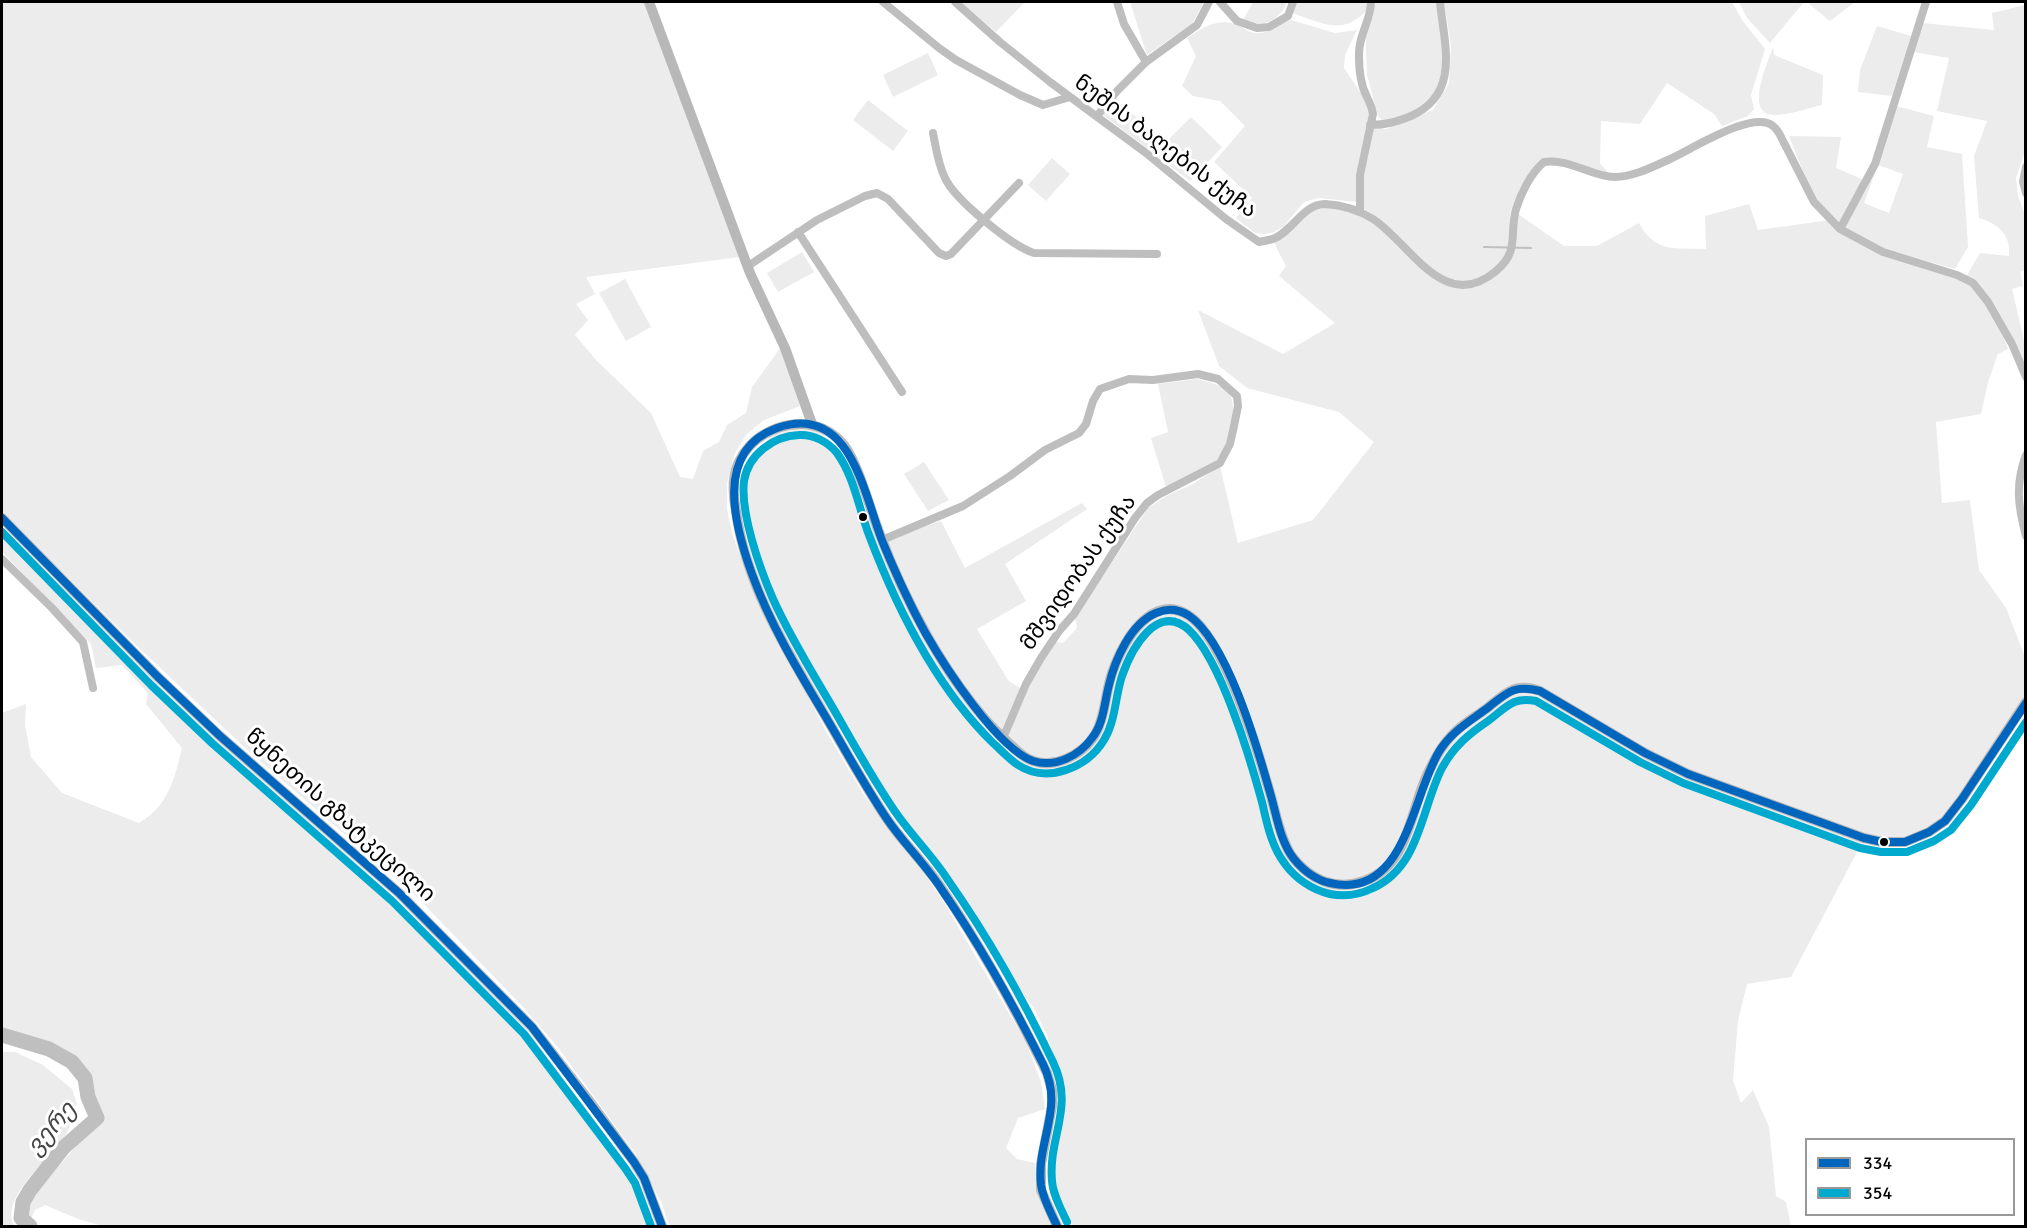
<!DOCTYPE html>
<html>
<head>
<meta charset="utf-8">
<style>
  body { margin:0 }
  #map { position:relative; width:2027px; height:1228px; overflow:hidden; background:#fff; font-family:Signika,sans-serif }
  canvas { display:block }
  .frame { position:absolute; inset:0; border:3px solid #000; pointer-events:none }
  .legend { position:absolute; left:1805px; top:1138px; width:210px; height:78px; box-sizing:border-box; background:#fff; border:2px solid #999; margin:0; padding:8px 10px; list-style:none; font-size:18px; color:#000 }
  .legend li { display:flex; align-items:center; gap:12px; height:30px }
  .legend b { width:30px; border:2px solid #999 }
</style>
</head>
<body>
<div id="map">
<canvas width="2027" height="1228"></canvas>
<div class="frame"></div>
<ul class="legend">
<li><b style="height:8px;background:#0065bd"></b>334</li>
<li><b style="height:8px;background:#00a9ce"></b>354</li>
</ul>
</div>
<script>
const context = document.querySelector('canvas').getContext('2d');
context.lineJoin = 'round';
function fill(path, color) { context.fillStyle = color; context.fill(path, 'evenodd'); }
function strokePath(path, color, width, dash) { context.strokeStyle = color; context.lineWidth = width; context.lineCap = dash ? 'butt' : 'round'; context.setLineDash(dash || []); context.stroke(path); }
function drawText(font, color, halo, rows, align = 'center') {
  context.font = font + ' Signika,"Noto Sans Georgian",sans-serif'; context.lineWidth = 6; context.setLineDash([]); context.textBaseline = 'middle'; context.strokeStyle = halo; context.fillStyle = color; for (const [text, x, y, turn = 0] of rows) {
    context.save(); context.translate(x, y); context.rotate((+turn || 0) * Math.PI / 180); context.textAlign = isNaN(turn) ? turn : align; if (halo) context.strokeText(text, 0, 0); context.fillText(text, 0, 0); context.restore();
  }
}
const green = new Path2D(`
  M2,2H647L740,257L586,277L595,294L576,304L588,320L575,335L596,360L651,413L680,477L693,479L703,451L719,442L727,425L746,413L752,387L781,347L800,406L764,420L746,435L735,453L727,483V509L732,533L754,593L827,733L864,795L922,869L946,906L1026,1042L1041,1082L1045,1109L1018,1118L1006,1148L1017,1159L1035,1163C1036,1186 1041,1206 1053,1226H669L662,1204L635,1153L557,1046L522,1006L416,896L243,746L139,648L2,513Z
  M960,2H1025L996,32Z
  M1130,2H1204L1192,24L1147,55Z
  M1253,2H1287C1279,21 1263,29 1243,20Z
  M1296,2H1369L1368,9C1344,36 1324,24 1295,14L1292,11Z
  M1375,2H1438C1443,40 1455,90 1413,111C1404,116 1392,120 1382,120L1378,116L1367,75L1365,25L1373,16Z
  M1444,2H1732L1742,20L1765,49L1751,95L1754,109L1748,116L1722,126L1714,114L1667,83L1640,124L1601,121L1600,164L1608,172C1588,168 1571,161 1552,158C1532,175 1522,182 1512,207C1507,219 1513,235 1509,248C1500,281 1460,289 1434,271C1421,263 1412,250 1401,239C1389,227 1376,217 1362,207V176L1369,154L1372,128L1387,129L1433,110L1449,83L1451,46Z
  M1739,2H1804L1770,43L1747,18Z
  M1812,2H1855L1830,21L1809,4Z
  M2025,5V151L2016,178L2018,196L2025,215L2026,270L2020,271L2023,286L2012,289L2025,345V365L1989,297L1966,277L1980,253L2009,256C2011,235 1999,224 1979,218L1974,156L1987,121L1937,111L1949,58L1913,52L1922,23L1994,30L1992,13Z
  M1291,20L1335,33L1357,30L1345,55L1344,68L1369,105L1370,110L1364,154L1356,173V202L1319,198L1304,202L1284,226L1274,232L1264,234L1255,233L1236,218L1252,198L1214,162L1245,126L1220,101L1193,96L1182,86L1196,56L1187,38C1201,29 1216,18 1235,24C1242,26 1248,33 1256,33C1271,34 1278,24 1291,20Z
  M1877,26L1911,36L1892,96L1858,92L1860,70Z
  M1773,47L1774,55L1823,75L1822,105C1808,108 1790,115 1775,115C1743,115 1768,63 1773,47Z
  M928,53L938,75L893,97L883,75Z
  M1116,98L1164,144L1191,117L1222,147L1190,181L1102,114Z
  M868,100L908,131L893,151L853,120Z
  M1896,106L1934,116L1927,147L1962,154L1968,247L1955,269L1889,251L1844,227L1867,188ZM1878,165L1903,174L1889,213L1864,203Z
  M1789,136L1841,137L1836,168L1864,180L1840,223C1816,213 1799,160 1789,136Z
  M1052,158L1070,174L1046,201L1028,185Z
  M1323,204L1374,220L1426,270L1465,286L1507,261L1518,214L1564,246H1597L1639,223C1655,253 1675,248 1706,249L1705,216L1749,204L1758,230L1830,220L1851,236L1973,283L1998,322L2008,349L1998,354L1988,382L1981,414L1936,422L1942,503L1970,500L1979,570L2006,608L2025,657V702L1945,821L1905,842L1864,839L1791,977L1747,984L1738,1021L1733,1080L1741,1103L1753,1090L1769,1127L1776,1196L1786,1202L1791,1226H1073L1054,1188L1063,1086L1047,1035L1033,1007L977,932L953,890L900,821L814,689L773,615L754,567L742,515L743,479L753,454L773,434L796,426L815,428L840,449L860,500L882,548L952,678L882,540L941,521L965,568L1082,503L1087,509L1005,564L1026,601L977,629L1008,680L1026,692L1043,660L1056,642L1063,643L1077,628L1075,618L1148,508L1168,495L1193,484L1220,466L1238,543L1313,520L1374,442L1339,412L1247,388L1219,366L1198,310L1283,354L1335,323L1279,276L1286,266L1276,247L1274,239L1295,222Z
  M802,252L814,272L778,292L767,273Z
  M625,279L651,327L626,341L599,293Z
  M1196,379C1206,381 1219,384 1227,391C1240,403 1230,444 1219,457C1208,470 1181,480 1166,487L1151,438L1168,432L1158,384Z
  M924,462L949,500L928,511L904,474Z
  M2,527C88,612 174,697 263,779C347,856 436,929 513,1014C535,1037 553,1065 572,1090C605,1133 637,1176 654,1226H103L78,1219L45,1205L35,1210L30,1221L27,1217L25,1204L86,1135L93,1108L91,1088L87,1075L70,1057L47,1041L2,1031V713L26,704L25,725L31,757L62,793L139,823C169,805 174,780 182,748L146,704L148,693L122,665L96,668L91,644L2,552Z
  M2,1052H15L43,1065L72,1089L77,1104C73,1115 70,1130 63,1139C47,1161 0,1198 14,1226H2Z`);
const stream = new Path2D(`
  M1484,247L1531,248`);
const river = new Path2D(`
  M2,1035L49,1049L72,1062L85,1078L88,1097L97,1118L63,1148L30,1190L23,1202L21,1218L30,1226`);
const street = new Path2D(`
  M883,2L939,48L956,60L1020,95L1043,105L1070,97
  M955,2L1000,42L1050,82L1146,153L1226,219L1259,242C1264,241 1269,240 1273,239C1292,232 1303,204 1325,204C1342,205 1359,210 1373,219C1410,243 1444,315 1496,271C1520,251 1509,235 1516,209C1521,193 1531,173 1544,162C1570,158 1591,177 1615,177C1633,177 1652,167 1668,160C1689,151 1753,109 1773,126C1776,128 1777,131 1779,133L1814,202L1840,229L1883,252L1957,275L1973,283L1988,302L2012,344L2026,377
  M1117,2L1124,24L1146,62
  M1220,2L1237,21L1257,28L1269,27L1288,16L1293,2
  M1097,116L1116,92L1146,62L1197,25L1209,2
  M1370,125C1386,125 1396,122 1411,116C1461,94 1444,44 1440,2
  M933,133C936,148 938,164 945,178C955,200 1012,246 1034,253L1157,254
  M2026,167L2023,182L2026,193
  M1360,212V175L1373,114C1372,106 1370,104 1367,97C1361,86 1359,68 1359,56C1358,36 1371,20 1371,2
  M1840,229L1875,164L1926,2
  M798,232L902,392
  M748,266L817,220L865,196L877,193L888,199L939,253L946,256L951,254L1019,183
  M2026,455C2015,485 2018,506 2026,536
  M882,540L963,506L1010,476L1045,450L1079,433L1086,424L1093,401L1100,389L1129,379L1153,380L1198,374L1218,379L1237,396L1238,406L1234,426L1230,444L1220,463L1158,495L1147,503L1135,518L1074,614L1059,631L1041,658L1026,684L1003,738
  M2,559L52,608L83,642L93,688`);
const secondary = new Path2D(`
  M649,2L750,273L785,348L812,424
  M2,518L158,677L220,736L399,893L532,1027L588,1099L634,1162L644,1178L662,1226
  M1057,1226L1041,1190V1164L1052,1106V1090L1047,1073C1015,1008 979,943 938,883C924,863 907,846 892,826C868,792 848,755 827,719C789,654 746,587 736,511C734,501 733,489 734,479C740,429 811,403 844,445C858,463 870,509 879,532C905,601 944,675 994,729C1004,738 1014,749 1025,757C1049,772 1082,757 1096,733C1106,714 1105,693 1112,673C1123,642 1152,589 1191,617C1224,642 1256,744 1268,786C1275,808 1279,835 1291,855C1299,866 1311,876 1323,881C1337,886 1350,886 1364,881C1411,865 1410,806 1430,769C1435,758 1444,743 1453,734C1462,724 1475,717 1486,709C1506,693 1514,682 1540,691L1645,753L1688,774L1864,838L1882,842H1905L1929,832L1945,821L1962,799L2026,702`);
const bus1 = new Path2D(`
  M2,518L158,677L220,736L399,893L532,1027L634,1162L644,1178L662,1226
  M1057,1226C1051,1213 1043,1199 1041,1185C1036,1140 1065,1109 1043,1064C1013,1004 980,945 942,890C926,865 904,844 887,819C864,785 845,749 824,714C797,669 770,624 752,574C735,527 713,451 777,428C851,402 864,495 883,543C896,574 910,605 926,634C945,667 998,749 1033,761C1055,768 1079,756 1092,738C1104,723 1104,704 1109,685C1115,660 1130,624 1156,613C1167,608 1178,609 1188,615C1228,641 1258,750 1271,796C1277,817 1280,841 1294,859C1303,870 1316,880 1330,883C1406,901 1412,794 1440,750C1453,730 1472,720 1490,706C1509,691 1515,685 1540,691L1645,753L1688,774L1864,838L1882,842H1905L1929,832L1945,821L1962,799L2026,703`);
const bus2 = new Path2D(`
  M2,532L151,685L213,744L392,901L524,1034L625,1168L635,1183L651,1226
  M1067,1222C1061,1209 1053,1195 1052,1181C1048,1136 1075,1108 1053,1062C1023,999 988,937 948,880C932,855 910,834 894,810C873,779 855,747 837,715C815,677 791,639 773,599C760,569 740,513 744,481C748,455 773,436 799,435C813,434 828,442 837,453C854,476 859,509 869,535C897,609 936,687 993,743C1001,750 1009,759 1018,765C1047,784 1087,768 1104,740C1116,720 1115,697 1122,676C1131,650 1157,601 1189,630C1221,660 1250,758 1262,802C1267,823 1271,846 1285,864C1295,878 1312,890 1330,894C1345,897 1359,895 1373,888C1420,867 1421,809 1442,768C1454,746 1469,734 1488,721C1506,708 1512,696 1536,701L1640,762L1683,783L1860,848L1881,852H1907L1934,841L1951,830L1971,805L2026,722`);
const markers = [
  [863,517,5,"#000"],
  [1884,842,5,"#000"]
];
const streetNames = [
  ["ნუშის ბაღების ქუჩა",1165,147,37],
  ["მშვიდობას ქუჩა",1079,573,-55],
  ["წყნეთის გზატკეცილი",340,816,42]
];
const waterNames = [
  ["ვერე",52,1129,-49]
];
fill(green, '#ececec');
strokePath(stream, '#bfbfbf', 2);
strokePath(river, '#bfbfbf', 15);
strokePath(street, '#bebebe', 8);
strokePath(secondary, '#b8b8b8', 10);
strokePath(bus1, '#0065bd', 8);
strokePath(bus2, '#00a9ce', 8);
for (const [x, y, r, color] of markers) { const dot = new Path2D(); dot.arc(x, y, r, 0, 2 * Math.PI); context.fillStyle = color; context.fill(dot); strokePath(dot, '#fff', 2); }
drawText('22px', '#000', '#fff', streetNames);
drawText('italic 24px', '#444', '#fff', waterNames);
</script>
</body>
</html>
